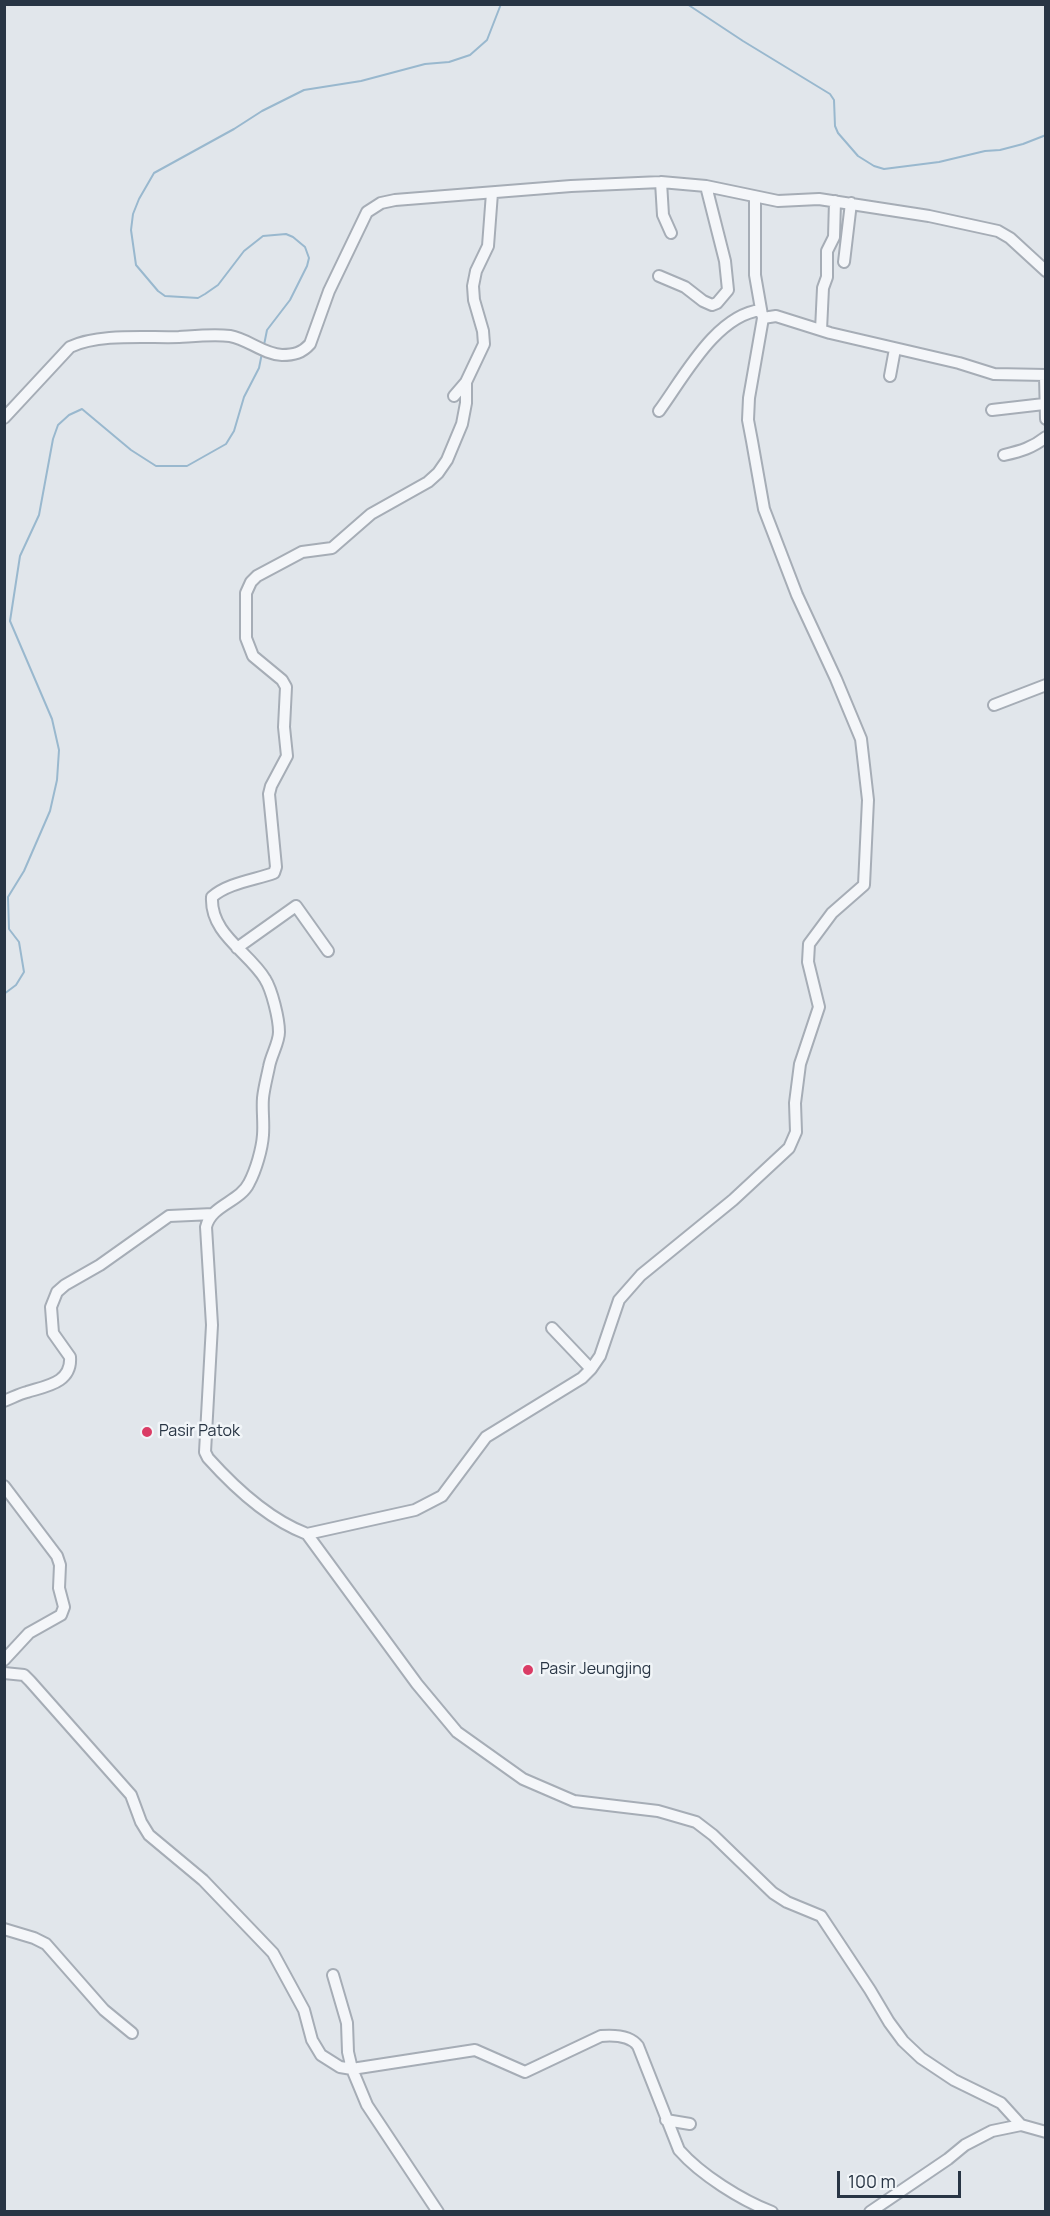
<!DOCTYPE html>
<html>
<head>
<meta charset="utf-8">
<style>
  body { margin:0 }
  #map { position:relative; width:1050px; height:2216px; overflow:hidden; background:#e1e6eb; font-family:Manrope,sans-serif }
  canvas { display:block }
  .frame { position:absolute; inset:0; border:6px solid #283544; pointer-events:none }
  .scale { position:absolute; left:837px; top:2171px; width:124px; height:27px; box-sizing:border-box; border:3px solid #283544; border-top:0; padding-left:8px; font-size:18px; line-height:21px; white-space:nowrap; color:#283544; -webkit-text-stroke:4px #f1f5f8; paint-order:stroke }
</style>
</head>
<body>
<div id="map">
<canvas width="1050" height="2216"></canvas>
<div class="frame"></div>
<div class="scale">100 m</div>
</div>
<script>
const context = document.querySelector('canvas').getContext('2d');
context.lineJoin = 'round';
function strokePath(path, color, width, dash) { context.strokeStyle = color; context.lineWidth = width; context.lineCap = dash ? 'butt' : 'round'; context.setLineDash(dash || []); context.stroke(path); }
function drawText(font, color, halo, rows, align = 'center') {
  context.font = font + ' Manrope,sans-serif'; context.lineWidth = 5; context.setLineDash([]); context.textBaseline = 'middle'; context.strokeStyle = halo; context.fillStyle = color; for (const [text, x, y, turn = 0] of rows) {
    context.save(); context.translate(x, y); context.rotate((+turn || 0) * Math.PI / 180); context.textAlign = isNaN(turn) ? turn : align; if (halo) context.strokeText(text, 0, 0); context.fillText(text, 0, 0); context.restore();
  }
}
const stream = new Path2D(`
  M687,4L743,41L830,94L834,100L835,126L838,133L858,156L874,166L884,169L939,162L985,151L1000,150L1023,144L1046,135
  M264,345L267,330L290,300L307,266L309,258L305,247L293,237L286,234L263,236L244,251L218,285L205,294L198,298L165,296L158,291L136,265L131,230L133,214L139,199L154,173L234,129L262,111L304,90L361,81L425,64L449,62L470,55L487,40L501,4
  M4,994L16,985L24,972L19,942L9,929L8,897L24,871L50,811L57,780L59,750L52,719L10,621L20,556L39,515L53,439L58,425L69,415L82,409L131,450L156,466H187L226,444L234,431L244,397L259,368L262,353`);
const minor = new Path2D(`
  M661,182L663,215L671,233
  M755,197V275L762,315
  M844,262L851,203
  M659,276L685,287L703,301L712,305L717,303L728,290L725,261L706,186
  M821,330L823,288L827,277V251L834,237L835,201
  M1045,375L1046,419
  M890,376L895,349
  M466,382V403L462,424L447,460L438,473L428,482L371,514L332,548L302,552L257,576L251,582L246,593V638L253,656L282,680L286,687L284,727L287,756L271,786L269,794L276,867L274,873C254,880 228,883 212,897C210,934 249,952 265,979C272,990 279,1019 279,1032C279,1043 271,1055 269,1067C267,1077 264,1088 263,1098C262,1110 264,1122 263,1135C262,1149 256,1170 249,1183C240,1202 211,1205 206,1227L212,1325L205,1452L208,1458C234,1487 270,1520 307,1534L417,1684L457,1732L523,1779L574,1801L658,1811L696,1822L713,1835L773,1893L787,1902L821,1916L870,1990L889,2022L903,2041L921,2058L954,2080L1001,2103L1021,2125
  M454,396L466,382L484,344L483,331L474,300L473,286L476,271L488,246L492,193
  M992,410L1044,404
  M659,411C684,377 716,315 761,310
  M4,418L70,347C99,333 147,338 179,337C195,336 214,334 230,336C248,339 263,354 282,355C294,355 302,353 310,344L329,291L367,212L381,203L395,200L571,186L661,182L706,186L778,201L819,199L929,216L998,231L1010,238L1046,271
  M1004,455C1021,451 1032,448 1046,437
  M994,705L1046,685
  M237,948L296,906L328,951
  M552,1328L591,1369
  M4,1401C12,1398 19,1394 27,1392C46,1386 72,1383 70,1357L53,1333L51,1307L57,1292L65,1285L100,1265L169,1216L213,1214
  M4,1486L57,1556L60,1565L59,1588L64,1607L61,1615L29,1633L4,1660
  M307,1534L415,1510L442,1496L486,1437L582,1378L591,1369L600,1356L619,1300L641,1275L733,1200L789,1148L796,1132L795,1103L800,1064L819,1007L808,962L809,944L832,913L864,885L868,800L861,739L836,679L797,595L764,509L752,441L748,420L749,398L763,318L776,316L830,333L959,363L994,374L1046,375
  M4,1673L24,1675L30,1681L131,1795L141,1822L149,1835L203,1880L273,1953L304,2010L312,2040L321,2055L340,2067L352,2069L475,2050L525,2072L601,2036C613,2035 630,2035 638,2046L679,2150C701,2175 741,2200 772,2212
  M4,1929L34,1938L46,1944L104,2010L132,2033
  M333,1975L347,2023L348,2052L352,2069L367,2105L438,2212
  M666,2120L690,2124
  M870,2212L948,2159L965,2145L992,2131L1021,2125L1046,2132`);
const markers = [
  [147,1432,6,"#da3c65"],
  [528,1670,6,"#da3c65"]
];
const poiNames = [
  ["Pasir Patok",159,1432],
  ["Pasir Jeungjing",540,1670]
];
strokePath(stream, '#99b8ce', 2);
strokePath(minor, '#a6adb6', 14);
strokePath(minor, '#f4f6f9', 10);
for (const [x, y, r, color] of markers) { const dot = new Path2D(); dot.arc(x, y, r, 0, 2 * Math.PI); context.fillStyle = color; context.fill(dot); strokePath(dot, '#f1f5f8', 2); }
drawText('16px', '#283544', '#f1f5f8', poiNames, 'left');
</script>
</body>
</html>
